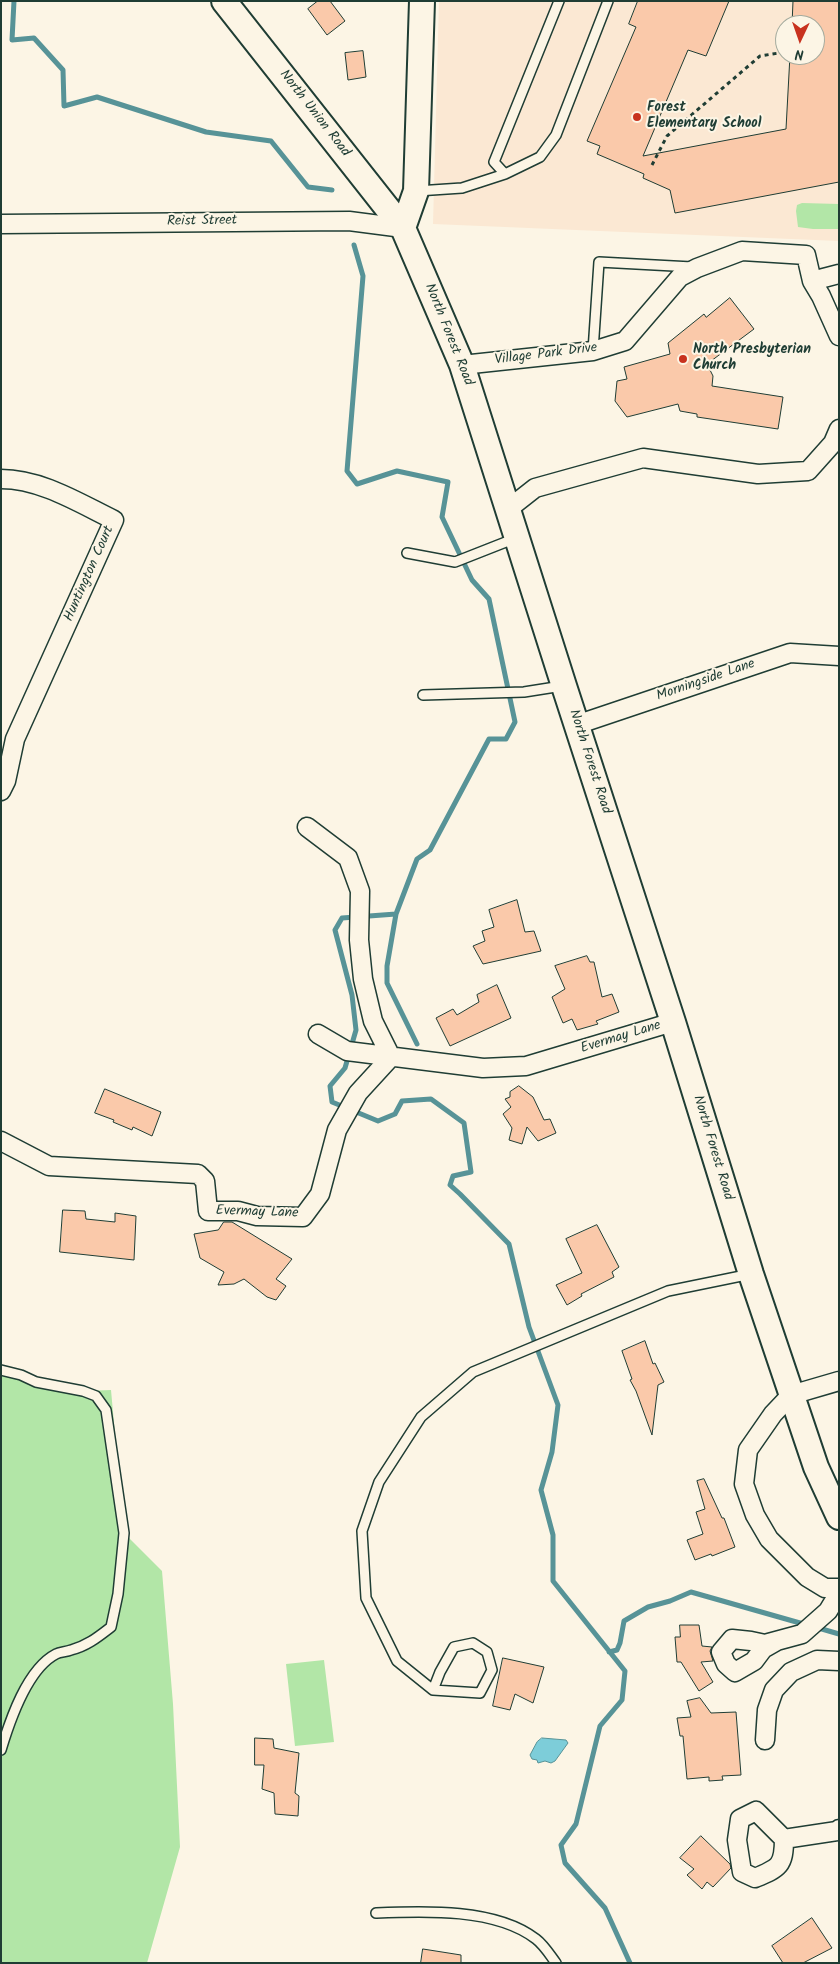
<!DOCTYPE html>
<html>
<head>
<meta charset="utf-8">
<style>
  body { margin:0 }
  #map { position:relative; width:840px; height:1964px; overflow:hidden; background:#fcf5e5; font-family:Kalam,sans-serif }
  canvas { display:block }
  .frame { position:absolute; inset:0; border:2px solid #1f3d34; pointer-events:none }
  .north { position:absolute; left:775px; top:15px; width:50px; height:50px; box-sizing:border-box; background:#fcf5e5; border:1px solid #a4ab9e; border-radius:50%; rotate:183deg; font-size:14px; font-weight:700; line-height:20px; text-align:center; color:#1f3d34 }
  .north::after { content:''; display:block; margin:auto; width:18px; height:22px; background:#c8321e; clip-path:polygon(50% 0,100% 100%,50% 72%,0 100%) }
</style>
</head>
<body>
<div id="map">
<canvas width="840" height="1964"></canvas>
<div class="frame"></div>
<div class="north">N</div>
</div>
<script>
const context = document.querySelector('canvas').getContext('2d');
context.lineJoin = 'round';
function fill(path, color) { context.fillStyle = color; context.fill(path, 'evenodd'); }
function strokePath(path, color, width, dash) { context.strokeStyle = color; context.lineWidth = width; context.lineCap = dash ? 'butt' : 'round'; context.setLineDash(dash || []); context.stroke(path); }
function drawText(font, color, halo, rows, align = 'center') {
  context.font = font + ' Kalam,sans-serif'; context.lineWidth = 4; context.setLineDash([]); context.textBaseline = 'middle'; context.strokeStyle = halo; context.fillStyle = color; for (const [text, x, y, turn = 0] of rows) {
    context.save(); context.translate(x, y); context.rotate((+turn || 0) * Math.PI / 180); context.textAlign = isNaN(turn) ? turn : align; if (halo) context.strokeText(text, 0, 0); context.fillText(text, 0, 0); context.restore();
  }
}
const built = new Path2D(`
  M439,1H839V241L433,224ZM785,25H815V55H785Z`);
const green = new Path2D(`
  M802,203L839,204V229H813L798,227L796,211L797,205Z
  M1,1375L83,1391L111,1390L124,1533L162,1571L173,1704L180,1847L147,1963H1Z
  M324,1660L334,1742L295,1746L286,1664Z`);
const water = new Path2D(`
  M542,1738L566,1740L568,1743L555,1761L551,1763L545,1761L538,1763L537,1760L532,1759L530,1755L537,1742Z`);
const stream = new Path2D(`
  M14,1L12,40L34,38L63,70L64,106L97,97L206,132L271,141L308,187L332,190
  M354,245L363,276L347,471L357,484L397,471L448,482L442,517L472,580L489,599L515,722L506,739H489L430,850L417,859L396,914L342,918L335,930L352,995L356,1030L345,1068L330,1086L332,1102L378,1121L395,1114L402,1101L431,1099L464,1123L471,1172L453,1176L450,1185L460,1194L509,1244L529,1327L558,1405L552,1452L541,1490L553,1535V1581L625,1671L622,1700L600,1726L576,1824L561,1845L565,1863L605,1908L630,1963
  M396,914L387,966V983L417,1044
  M815,1627L839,1634
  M609,1652L617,1650L620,1643L624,1621L648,1607L670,1601L691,1592L807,1625`);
const building = new Path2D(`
  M318,1H330L345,21L327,35L308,9Z
  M638,1H729L706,56L688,50L643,156L786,129L790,55H815V25H792L793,1H839V182L675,213L670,190L643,178L644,174L597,154L600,146L587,141L636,27L629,24Z
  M363,51L366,77L348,80L345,53Z
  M730,298L754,329L707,364L713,376L712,386L783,397L778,429L697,417V414L680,411L678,404L627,417L615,401L617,381L627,379L624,367L670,354L668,343L704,314L706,317Z
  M517,900L525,932L534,931L541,951L483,964L473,946L485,941L482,931L494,927L489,910Z
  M587,956L590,962H594L602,997L612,994L619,1012L596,1021L598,1024L577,1030L572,1019L563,1023L552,997L565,989L555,966Z
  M497,985L511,1018L450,1046L436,1018L453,1009L457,1015L479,1002L477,995Z
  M519,1086L533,1097L544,1120L550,1119L556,1133L538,1141L527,1127L522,1144L509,1140L512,1128L503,1114L511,1107L505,1099L510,1097V1092Z
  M105,1089L161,1112L152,1136L133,1127L132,1130L113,1122L114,1120L95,1113Z
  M63,1210L85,1211L86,1219L115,1222V1213L136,1216L134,1260L60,1252Z
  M224,1222H232L292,1259L276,1279L286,1286L276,1300L267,1297L244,1279L234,1284L218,1285L224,1272L200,1258L194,1234L218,1230Z
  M597,1225L619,1267L612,1272L614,1277L581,1294L582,1296L567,1305L556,1285L582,1273L566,1239Z
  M645,1341L653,1364L655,1363L664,1382L658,1385L652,1435L636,1391L630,1380L632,1379L622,1351Z
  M704,1479L722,1518H724L735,1547L712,1556L711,1554L695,1560L687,1540L703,1534L696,1512L705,1509L697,1481Z
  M680,1625H699L702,1646L712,1647L710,1651L713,1661L701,1662L713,1682L699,1691L681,1662H677L675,1637H680Z
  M503,1658L544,1667L533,1703L515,1694L510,1710L493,1706Z
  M700,1698L711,1713L736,1712L741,1775L722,1776L723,1780L709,1781V1777L687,1779L683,1736H680L677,1718L691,1717L687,1701Z
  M255,1738L273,1739L274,1748L299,1753L295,1793L299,1796L298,1816L275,1814L274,1793L262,1789L264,1765H255Z
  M701,1836L730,1864L731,1868L713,1887L707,1882L702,1889L687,1875L694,1869L680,1858Z
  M812,1918L832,1948L803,1963H783L772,1946Z
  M423,1949L461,1955V1963H421Z`);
const path = new Path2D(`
  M652,165L667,136L760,56L785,52`);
const lane = new Path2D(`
  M559,1L494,162L505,174L540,157L556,135L608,1
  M417,191L462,188L505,174
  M593,351L599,262L692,267
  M407,553L455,562L516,538
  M423,695L524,692L562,686
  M1,1370L21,1375L36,1382L83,1391L96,1396L106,1410L124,1533L118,1594L111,1627C98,1637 87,1646 71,1650C66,1652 60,1652 56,1654C27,1669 10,1720 1,1750
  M433,1690L440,1672L454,1647L473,1643L487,1652L492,1670L480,1693L433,1690L397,1661L366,1598L362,1531L379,1482L421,1417L473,1372L668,1291L751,1274
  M376,1913C425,1911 496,1908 536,1939C544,1945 550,1955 556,1963`);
const street = new Path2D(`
  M1,224L349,221L403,228
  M812,281L839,274
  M462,365L593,351L625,341L680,277L697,268L742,251L806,255L812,281L821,296L839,336
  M1,479C41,479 79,503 114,520L15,739L6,781L1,791
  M507,510L535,488L643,458L758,474L808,471L833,443L839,429
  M576,725L790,653L839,656
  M318,1034L347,1051L483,1068L526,1066L673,1022
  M1,1141L49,1166L198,1174L205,1181L208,1211H238L257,1216L303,1217L320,1194L337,1130L358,1093L391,1057L373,1021L363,979L359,940L360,891L348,858L307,827
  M839,1381L791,1395L773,1414L748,1450L744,1484L755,1515L769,1539L807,1577L825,1588H839
  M777,1641L763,1649L754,1661L735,1672L726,1664L721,1652L732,1639L751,1641L765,1644L802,1634L828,1611L839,1593
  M765,1740L767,1710L774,1690L791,1672L817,1660L839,1661
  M756,1811L784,1839C784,1866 779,1868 755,1878L742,1872L737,1840L740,1819Z
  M784,1839L837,1831L839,1829`);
const secondary = new Path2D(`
  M224,1L403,228L462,365L564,686L673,1022L751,1274L816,1467L839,1517
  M403,228L416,191L422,1`);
const markers = [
  [637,117,5,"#c8321e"],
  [683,359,5,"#c8321e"]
];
const poiNames = [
  ["Forest",647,109],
  ["Elementary School",647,125],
  ["North Presbyterian",693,351],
  ["Church",693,367]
];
const streetNames = [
  ["North Union Road",314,114,52],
  ["Reist Street",202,222,-1],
  ["North Forest Road",448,335,68],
  ["Village Park Drive",546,355,-7],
  ["Huntington Court",90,574,-66],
  ["Morningside Lane",706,681,-19],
  ["North Forest Road",589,762,72],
  ["Evermay Lane",621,1038,-17],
  ["North Forest Road",712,1148,73],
  ["Evermay Lane",257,1213,2]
];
fill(built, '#fbe8d3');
fill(green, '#b2e6a7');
fill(water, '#7dcdd9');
strokePath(water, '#579397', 1);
strokePath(stream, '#579397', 5);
fill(building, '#fac9aa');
strokePath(building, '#1f3d34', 1);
strokePath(lane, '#1f3d34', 12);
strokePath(street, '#1f3d34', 21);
strokePath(secondary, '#1f3d34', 28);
strokePath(path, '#1f3d34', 3, [4, 4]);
strokePath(lane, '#fcf5e5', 9);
strokePath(street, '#fcf5e5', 18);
strokePath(secondary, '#fcf5e5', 24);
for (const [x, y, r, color] of markers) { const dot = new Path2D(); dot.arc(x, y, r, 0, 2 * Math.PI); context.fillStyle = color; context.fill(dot); strokePath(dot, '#fcf5e5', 2); }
drawText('bold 14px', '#1f3d34', '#fcf5e5', poiNames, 'left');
drawText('14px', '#1f3d34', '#fcf5e5', streetNames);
</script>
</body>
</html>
